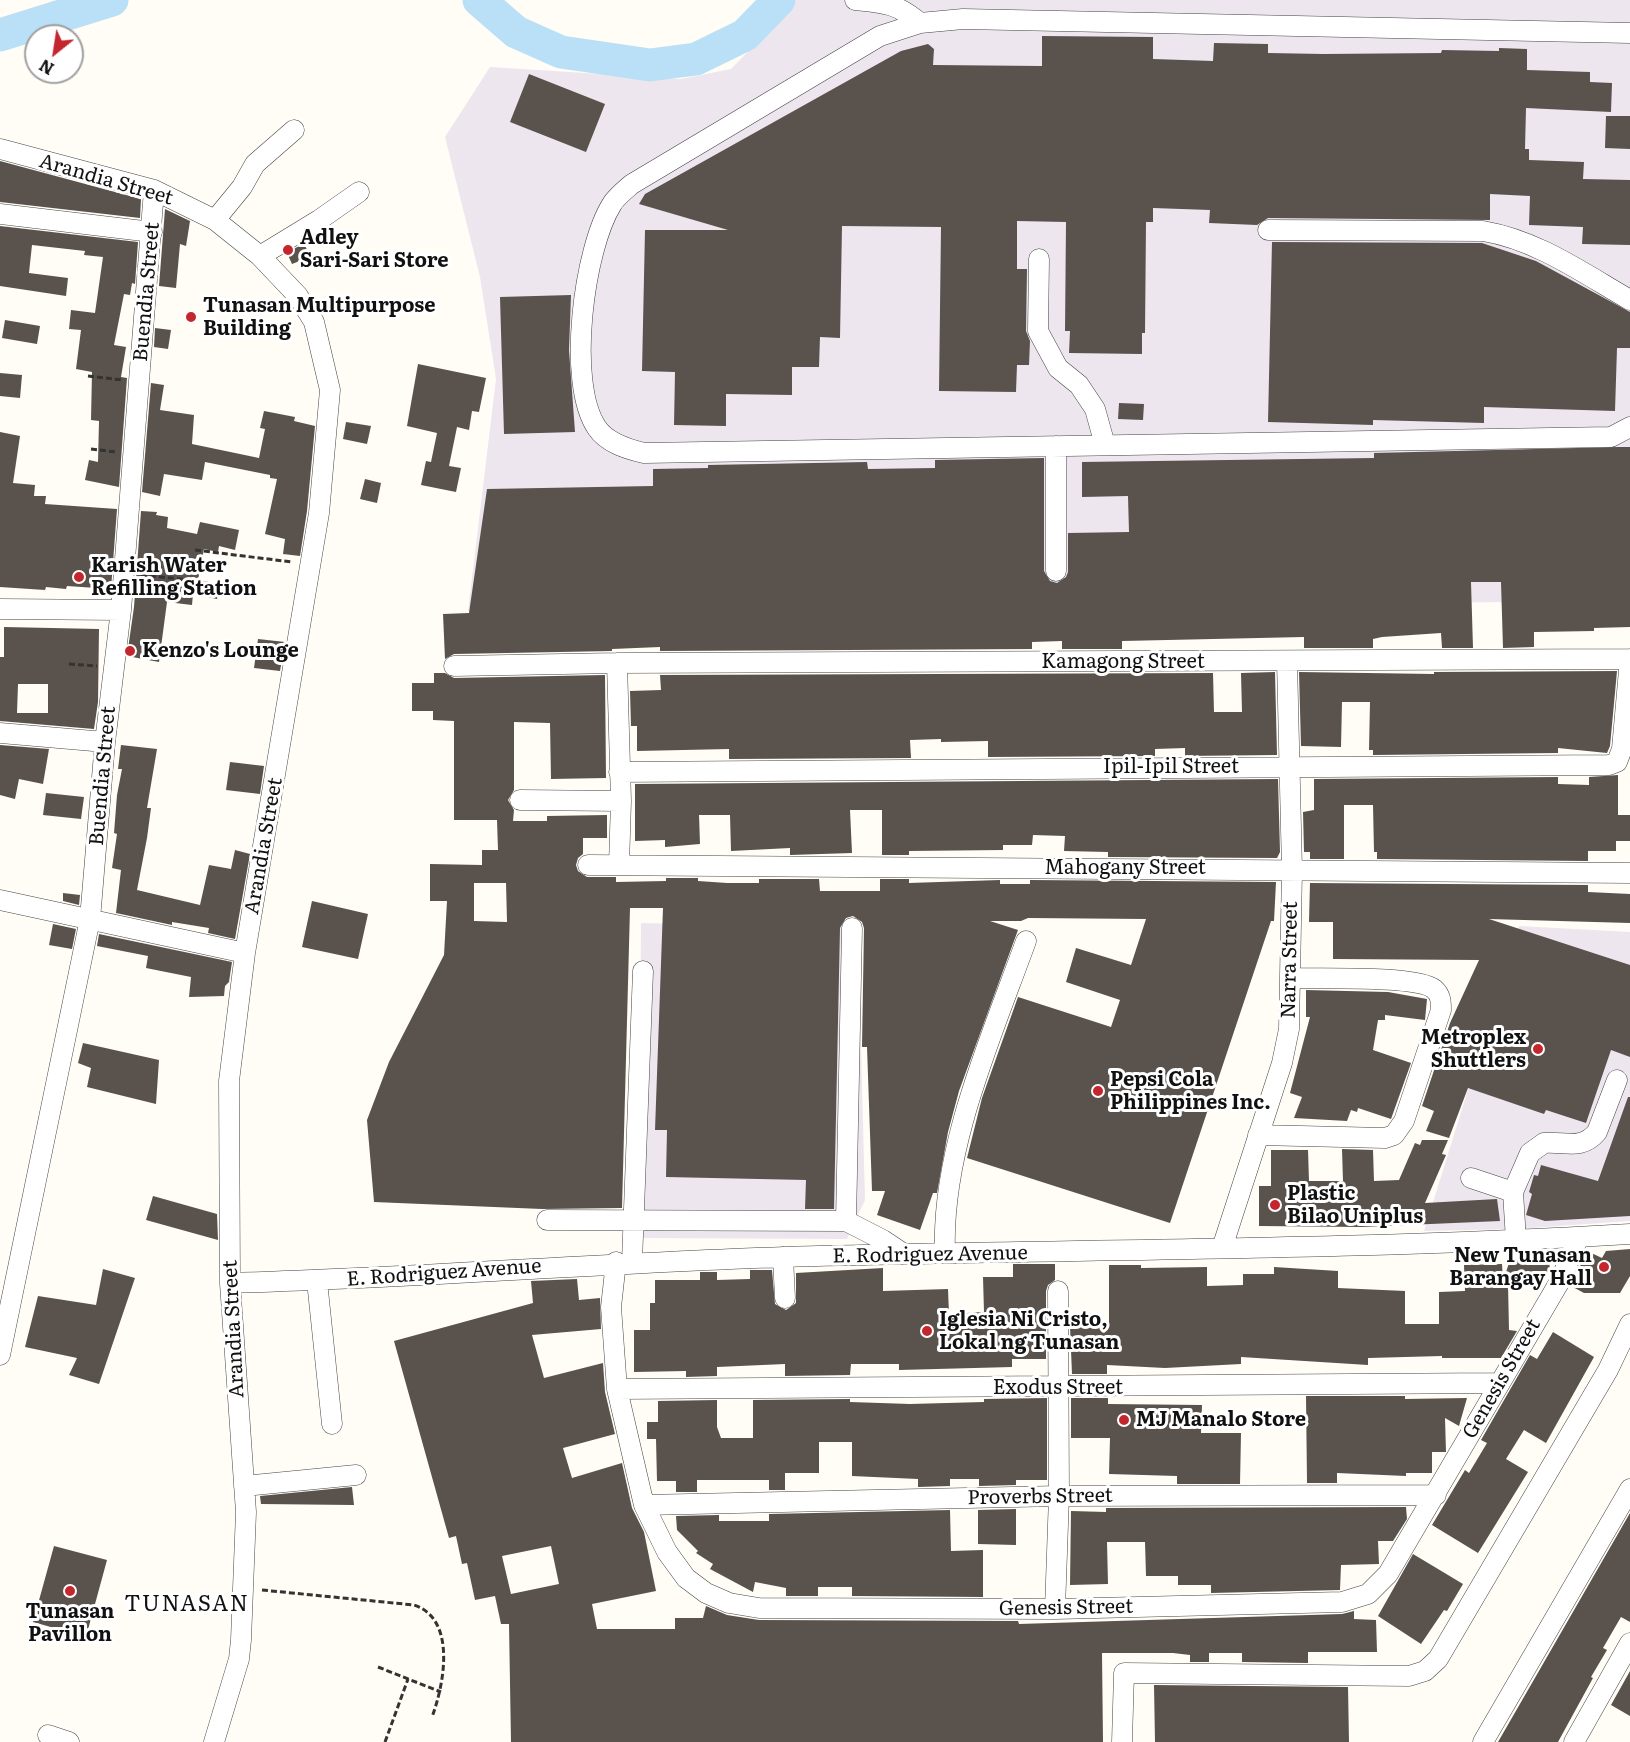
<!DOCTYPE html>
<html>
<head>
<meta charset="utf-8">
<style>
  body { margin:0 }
  #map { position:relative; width:1630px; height:1742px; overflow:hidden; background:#fffdf5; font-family:Literata,serif }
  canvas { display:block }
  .north { position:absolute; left:24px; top:24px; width:60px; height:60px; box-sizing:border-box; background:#fff; border:2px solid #a0a0a0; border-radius:50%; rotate:210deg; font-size:16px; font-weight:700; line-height:24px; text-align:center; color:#111 }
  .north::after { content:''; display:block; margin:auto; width:21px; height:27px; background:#c4262e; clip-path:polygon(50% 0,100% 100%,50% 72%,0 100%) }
</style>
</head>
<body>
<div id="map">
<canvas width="1630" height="1742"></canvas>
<div class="north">N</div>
</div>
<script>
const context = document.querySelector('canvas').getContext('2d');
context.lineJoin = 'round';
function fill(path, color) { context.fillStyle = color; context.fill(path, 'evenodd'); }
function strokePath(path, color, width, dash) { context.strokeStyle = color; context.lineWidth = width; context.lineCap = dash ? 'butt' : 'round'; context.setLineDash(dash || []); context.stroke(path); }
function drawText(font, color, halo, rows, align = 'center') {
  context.font = font + ' Literata,serif'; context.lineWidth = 6; context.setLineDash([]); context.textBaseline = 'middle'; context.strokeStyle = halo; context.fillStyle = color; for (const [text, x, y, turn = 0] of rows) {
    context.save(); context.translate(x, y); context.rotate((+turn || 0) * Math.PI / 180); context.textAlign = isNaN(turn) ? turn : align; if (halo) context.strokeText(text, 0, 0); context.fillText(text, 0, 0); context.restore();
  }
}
const industrial = new Path2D(`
  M794,0H1630V601L468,611L496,379L480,277L445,137L490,67L681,79L731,69L778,21Z
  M641,923L858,928L865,1200L847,1239L639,1238Z
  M1519,926L1630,932V1221L1515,1229L1424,1231Z`);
const river = new Path2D(`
  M479,0L516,32L561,52L650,65L696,59L745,35L779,0
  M0,35L112,0`);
const building = new Path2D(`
  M1042,36L1153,37V59L1213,61L1214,43L1268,44V53L1323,54L1441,53L1442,50L1499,51V48L1527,49V70L1590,72V82L1612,83L1611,112L1526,108L1525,149H1529V160L1584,162L1583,179L1630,180V245L1582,244L1583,227L1529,225L1530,196L1490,194V220L1268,218L1257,225L1209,223L1210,210L1153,208V222H1146L1145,333H1142V354L1069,353L1070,331H1065L1066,222L1017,221V269H1027L1026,331L1030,341L1029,365H1017L1016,392L939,391L941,227L842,226L840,338L820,337L819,367H792V395L726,394V426L674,425L675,372L642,371L645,230H728L639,204L645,194L901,51L928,44L934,49L933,65L1042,66Z
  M529,74L605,104L586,152L510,122Z
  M1606,116H1630V149L1605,148Z
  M0,161L141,199L140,218L0,202Z
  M165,209L190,221L186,246L180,244L176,288L159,286Z
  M0,226L138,242L135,284L132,283L130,295L124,294L114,345L126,347L121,377L127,378L119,487L85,480L89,460L98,462L99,421L91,420L92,372L76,369L81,330L69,329L71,310L95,313L103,257L84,255L85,251L32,245L29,273L68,278L66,296L0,286Z
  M1272,242L1482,243L1536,261L1630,312V348H1617L1615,411L1484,407V423L1373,420V425L1268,422Z
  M304,243L310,257L292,264L287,253Z
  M571,295L569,350L575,432L504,434L500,297Z
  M5,320L40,326L37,344L2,338Z
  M155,328L171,330L168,349L154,347Z
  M418,364L486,378L479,412L472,411L469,430L457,427L449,466L461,468L456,492L421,485L426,461L431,462L437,433L407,426Z
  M0,373L22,375L20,398L0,396Z
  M151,383L164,385L160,410L194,415L192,444L259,458L265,429L260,428L264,411L295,417L294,421L315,426L307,511L300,556L283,554L285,539L265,534L277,479L270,478V475L205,462L202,480L164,474L160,496L142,492Z
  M1119,403L1144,404L1143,420L1118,419Z
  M346,422L371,426L367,444L343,439Z
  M0,432L20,436L13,483L35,485L34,496H46L45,504L117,509L111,589L67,586L66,589L46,587L45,590L0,587Z
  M1618,447H1630V627L1594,628V631L1534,632V647L1503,648L1501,582H1471L1473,648H1442L1441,633L1382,637L1373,639V648H1304V637L1122,641V649H1062V641L1032,642V649L660,651V647L612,649V651L454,654L445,659L443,614L469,613L487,489L653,486V469L708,468V465L867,462L868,469L935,468V460L1044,458V571L1050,581L1057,583L1066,577L1068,572V533L1129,532L1128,496L1082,497V462L1374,458V453Z
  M365,479L381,483L377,503L360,499Z
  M141,511L157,512L156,515L168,517L167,528L197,534L200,522L239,530L235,550L219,546L218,552L204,549L198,580L221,584L217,599L193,594L192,605L167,602L159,662L127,656L134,607Z
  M4,627L99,629L98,702L94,729L0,721V657H4ZM18,684H48V713H17Z
  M258,639L285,642L280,671L254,668Z
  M1617,671L1610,746L1607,753L1558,748V753L1373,755V750H1369L1370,702H1342L1341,747L1301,746L1299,672L1434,674V672Z
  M1275,672L1277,755L1185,756V748L1155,749V756L988,757V741L941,742V739L910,740L911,758L729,759V749L637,751V726H631L630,691L661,690L660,675L1213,673L1214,712H1242L1241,673Z
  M434,673H445L454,678L605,675L606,778L551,779L550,723L514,722V790L508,800L514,810L513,821H547V816L607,815V838H583V854L578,858L576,865L578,871L587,877H616V882L666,881V878H698V881L727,883H759V879H819L820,891H880V879H909V883L1000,880V884H1030V880L1276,882L1274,921H1271L1170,1223L967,1158L982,1098L1018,997L1111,1027L1120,1000L1066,982L1076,948L1131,965L1146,919L1028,918L1021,921H990L1018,930L959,1091L948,1132L937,1193H933L920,1230L877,1215L885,1191H872L867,1047H862L864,928L862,922L853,916L846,918L840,928L834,1209H805L806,1180L666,1177L667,1130H655L663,908H630L622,1208L542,1209L374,1202L367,1120L389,1062L444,955L447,901H430V864L482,865V850H498L497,820H454V721L433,720V711H412V683H434ZM474,883H506L507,922L474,921Z
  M0,745L49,749L43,784L19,779L15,799L0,795Z
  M121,745L157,749L147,808H151L147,838L137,890L200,905L209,865L231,869L235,850L250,854L235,939L208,933L209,928L172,922V925L116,913L121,870L112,868L117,834L114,833L117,795L122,769H118Z
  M230,762L264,766L260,794L226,790Z
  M1618,775V815H1630V841H1616V851H1588V861L1377,859V852H1374L1373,805H1344V859H1310V852H1304L1303,812L1314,810V779L1558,777V784L1589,785V777Z
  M1278,779L1280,852L1277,858L1108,857V852L1064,851L1065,836L1033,835L1032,845H1003V850L909,851V855H882V810H850L852,853L790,855V848L731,851L730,815H699L700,844L665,847V840L635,841V784Z
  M46,793L84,797L81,819L43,815Z
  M1310,883L1588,885V892L1630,894V923L1489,919L1630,965V1057L1611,1050L1586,1123L1546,1110L1544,1114L1468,1088L1449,1138L1426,1131L1434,1111L1422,1106L1450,1023L1479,960L1333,959V922H1309Z
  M63,893L80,895L79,905L63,901Z
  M312,901L368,914L358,959L302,947Z
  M53,924L76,929L72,949L49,945Z
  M99,934L232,962L229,982L225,986L224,996L189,997L191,977L146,968L148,956L97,946Z
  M1306,990L1388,992L1427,999L1425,1020L1385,1015V1020H1378L1373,1050L1411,1063L1391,1119L1358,1108L1357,1112L1351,1110L1347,1121L1294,1118L1302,1097L1290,1093L1310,1017H1306Z
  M83,1043L159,1060L156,1104L87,1087L91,1068L78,1063Z
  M1628,1097H1630V1216L1545,1221L1526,1215L1532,1194L1529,1192L1534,1175L1538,1176L1541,1165L1598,1181Z
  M1422,1140H1448L1442,1154L1446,1155L1425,1203L1497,1199L1500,1221L1361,1227L1259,1226V1186H1271V1150H1308L1309,1181H1343L1342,1149L1373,1150L1374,1181L1399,1180L1415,1143L1420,1145Z
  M153,1196L217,1214L218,1240L146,1220Z
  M1630,1249V1276L1620,1293H1584L1571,1286L1587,1251L1602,1258L1606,1251Z
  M1549,1259L1550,1271L1542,1283L1508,1284L1509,1330L1517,1331L1501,1358H1442V1356L1368,1358V1365L1241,1357V1364L1165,1368L1107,1365V1374H1072L1070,1326H1109V1265H1141V1268L1207,1267V1286L1243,1285V1274H1274V1267L1338,1271V1288L1405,1291V1324H1439V1292L1465,1291L1464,1265L1502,1264L1503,1281L1510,1260Z
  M1013,1264H1055V1280L1048,1285L1046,1291V1359H1012V1367L899,1370V1364H851L850,1375L785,1376V1364L717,1367V1376L686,1377V1371L634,1372V1330H650V1303H655V1280H700V1272H717V1280L750,1279V1270H772L775,1304L786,1310L796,1303V1273L883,1268V1291L948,1289L949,1314L984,1312L983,1277H1013Z
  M103,1269L135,1278L99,1384L69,1375L77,1358L25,1347L38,1296L96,1305Z
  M577,1279L579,1300L600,1298L601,1329L532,1335L544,1378L603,1363L605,1392L615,1434L563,1448L572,1478L622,1463L632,1508L644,1532L656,1591L592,1604L597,1629H675V1618H703L706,1606L727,1615L759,1620L1018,1621L1019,1624L1342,1614L1354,1611V1619L1376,1620L1377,1652H1308V1663L1242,1662V1653H1209V1662H1190V1655L1173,1653H1102L1103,1742H511L509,1624H501L495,1596L475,1600L467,1563L462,1564L456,1536L449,1538L394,1341L533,1303L531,1281ZM551,1546L559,1584L511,1594L502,1556Z
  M1553,1332L1594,1357L1546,1443L1524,1430L1506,1459L1528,1472L1478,1553L1432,1525L1465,1470L1469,1473L1487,1443L1481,1440L1530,1355L1537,1359Z
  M1306,1396H1405V1399L1467,1398L1459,1426L1445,1418L1446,1452H1432V1473H1406V1476L1337,1473V1483H1307Z
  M1047,1398V1480H1016V1485L979,1486V1479H950V1486L918,1487V1479L852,1476V1442H819V1473H785V1490H769V1480H697V1492H676V1481H657L656,1439H647V1422H658V1401L717,1400V1427L721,1438H753V1400L850,1399V1402L910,1404L984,1402V1399Z
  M1071,1398H1108V1404L1202,1405L1201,1433H1241L1240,1484H1177V1476L1109,1474L1110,1438H1071Z
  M352,1487L354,1505L261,1504L260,1496Z
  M1406,1507L1407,1519L1393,1541H1378L1379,1564L1341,1565L1340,1590L1211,1593V1585H1178V1576H1146L1145,1542H1107L1108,1584L1070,1585L1071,1511L1106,1512V1508Z
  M1016,1509V1545L978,1544V1510Z
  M950,1510L951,1551L983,1550V1597L852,1596V1587H818V1596H786V1588L755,1582L753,1592L710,1569L713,1564L696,1553L698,1551L677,1530L676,1516L719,1515V1521H769V1514Z
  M1630,1513V1622L1621,1617L1603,1648L1607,1650L1591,1677L1593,1678L1558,1742H1498Z
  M54,1546L107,1560L86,1637L33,1622Z
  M1413,1554L1463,1584L1447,1611L1444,1610L1421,1644L1378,1616Z
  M1630,1671V1716L1611,1705Z
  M1154,1685L1348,1687L1349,1742H1155Z`);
const path = new Path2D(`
  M88,376L122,380
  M91,449L116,452
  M195,550L292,562
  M141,575L190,580
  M69,664L97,666
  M262,1590L414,1605C457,1619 444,1685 432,1717
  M378,1667L441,1692
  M385,1742L408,1679`);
const minor = new Path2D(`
  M855,0C885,3 896,3 920,23
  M1630,33L963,19L920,23L880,36L632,184C625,190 616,197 612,204C584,248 566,383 597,428C607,443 627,449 644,453L1611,437L1630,427
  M0,149L154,190L215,220L260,256L298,296L314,322L330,390L319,513L245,953L229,1081L230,1283L246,1512L241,1640L239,1659L214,1742
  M0,214L152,232
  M215,220L242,187L255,164L294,130
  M1268,230L1483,231C1537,240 1583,273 1630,300
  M260,256L319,220L359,192
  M1039,259L1038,331L1058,368L1079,385L1095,409L1105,445
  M1056,571V446
  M0,609L121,610
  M617,663L621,801L619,865
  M454,666L617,663L1630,659
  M0,733L105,742
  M619,772L1609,765L1617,762L1622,749L1630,659
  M520,800L621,801
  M588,865L1630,873
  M0,900L245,953
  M1258,1135L1385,1138L1394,1135L1404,1121L1441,1010C1441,1002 1441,995 1434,989C1417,975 1319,979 1292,978
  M1471,1178L1513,1192
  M547,1220L846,1221L883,1240L904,1254
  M846,1221L852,928
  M1516,1240L1513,1192L1530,1153L1544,1143C1565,1141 1581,1151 1597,1132L1617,1080
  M1222,1248L1282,1063L1289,1029L1292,870L1287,661
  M945,1253C941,1149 991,1038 1026,941
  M783,1257L785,1298
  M616,1262L611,1307L617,1389L644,1505L667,1552L686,1578L706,1593L729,1603L759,1608L1055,1609L1342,1602L1368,1594L1388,1574L1560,1281L1579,1237
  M632,1262L643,971
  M317,1281L332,1424
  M230,1283C415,1278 600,1263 785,1257C1067,1249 1349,1251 1630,1234
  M0,1355L90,919L105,742L121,610L154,190
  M617,1389L1498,1383
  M244,1486L356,1475
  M644,1505L1059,1496L1436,1495
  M1055,1609L1059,1496L1058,1291
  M48,1735L69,1742
  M1122,1742L1124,1673L1409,1676L1425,1671L1438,1659L1608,1370L1630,1324
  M1483,1742L1630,1489
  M1574,1742L1630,1643`);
const markers = [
  [288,250,6,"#c4262e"],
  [191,317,6,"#c4262e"],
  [79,577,6,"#c4262e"],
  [130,651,6,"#c4262e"],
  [1538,1049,6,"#c4262e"],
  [1098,1091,6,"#c4262e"],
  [1275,1205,6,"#c4262e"],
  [1604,1267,6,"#c4262e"],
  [927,1331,6,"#c4262e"],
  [1124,1420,6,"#c4262e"],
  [70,1591,6,"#c4262e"]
];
const streetNames = [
  ["Arandia Street",106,180,16],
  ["Buendia Street",147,292,-85],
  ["Kamagong Street",1123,662],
  ["Ipil-Ipil Street",1171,767],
  ["Buendia Street",103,776,-85],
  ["Arandia Street",264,846,-80],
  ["Mahogany Street",1125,868],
  ["Narra Street",1290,960,-89],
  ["E. Rodriguez Avenue",930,1255,-1],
  ["E. Rodriguez Avenue",444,1273,-4],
  ["Arandia Street",234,1329,-93],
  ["Genesis Street",1502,1379,-60],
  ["Exodus Street",1058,1388],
  ["Proverbs Street",1040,1497,-1],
  ["Genesis Street",1066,1608,-1]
];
const poiNames = [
  ["Adley",300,238],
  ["Sari-Sari Store",300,261],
  ["Tunasan Multipurpose",203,306],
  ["Building",203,329],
  ["Karish Water",91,566],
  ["Refilling Station",91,589],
  ["Kenzo's Lounge",142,651],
  ["Metroplex",1526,1038,"right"],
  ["Shuttlers",1526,1061,"right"],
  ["Pepsi Cola",1110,1080],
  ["Philippines Inc.",1110,1103],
  ["Plastic",1287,1194],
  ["Bilao Uniplus",1287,1217],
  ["New Tunasan",1592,1256,"right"],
  ["Barangay Hall",1592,1279,"right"],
  ["Iglesia Ni Cristo,",939,1320],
  ["Lokal ng Tunasan",939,1343],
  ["MJ Manalo Store",1136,1420],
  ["Tunasan",70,1612,"center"],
  ["Pavillon",70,1635,"center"]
];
const quarterNames = [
  ["TUNASAN",187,1605]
];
fill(industrial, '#eee6ef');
strokePath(river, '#b9e0f7', 33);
fill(building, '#5a524d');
strokePath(minor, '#444', 21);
strokePath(path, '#333', 3, [6, 3]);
strokePath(minor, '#fff', 20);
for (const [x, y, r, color] of markers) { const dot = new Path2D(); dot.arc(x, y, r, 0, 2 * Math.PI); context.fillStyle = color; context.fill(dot); strokePath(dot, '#fff', 2); }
drawText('20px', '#111', '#fff', streetNames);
drawText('bold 20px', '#111', '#fff', poiNames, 'left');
context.letterSpacing = '1.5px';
drawText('22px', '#111', '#fff', quarterNames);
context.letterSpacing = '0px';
</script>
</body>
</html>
